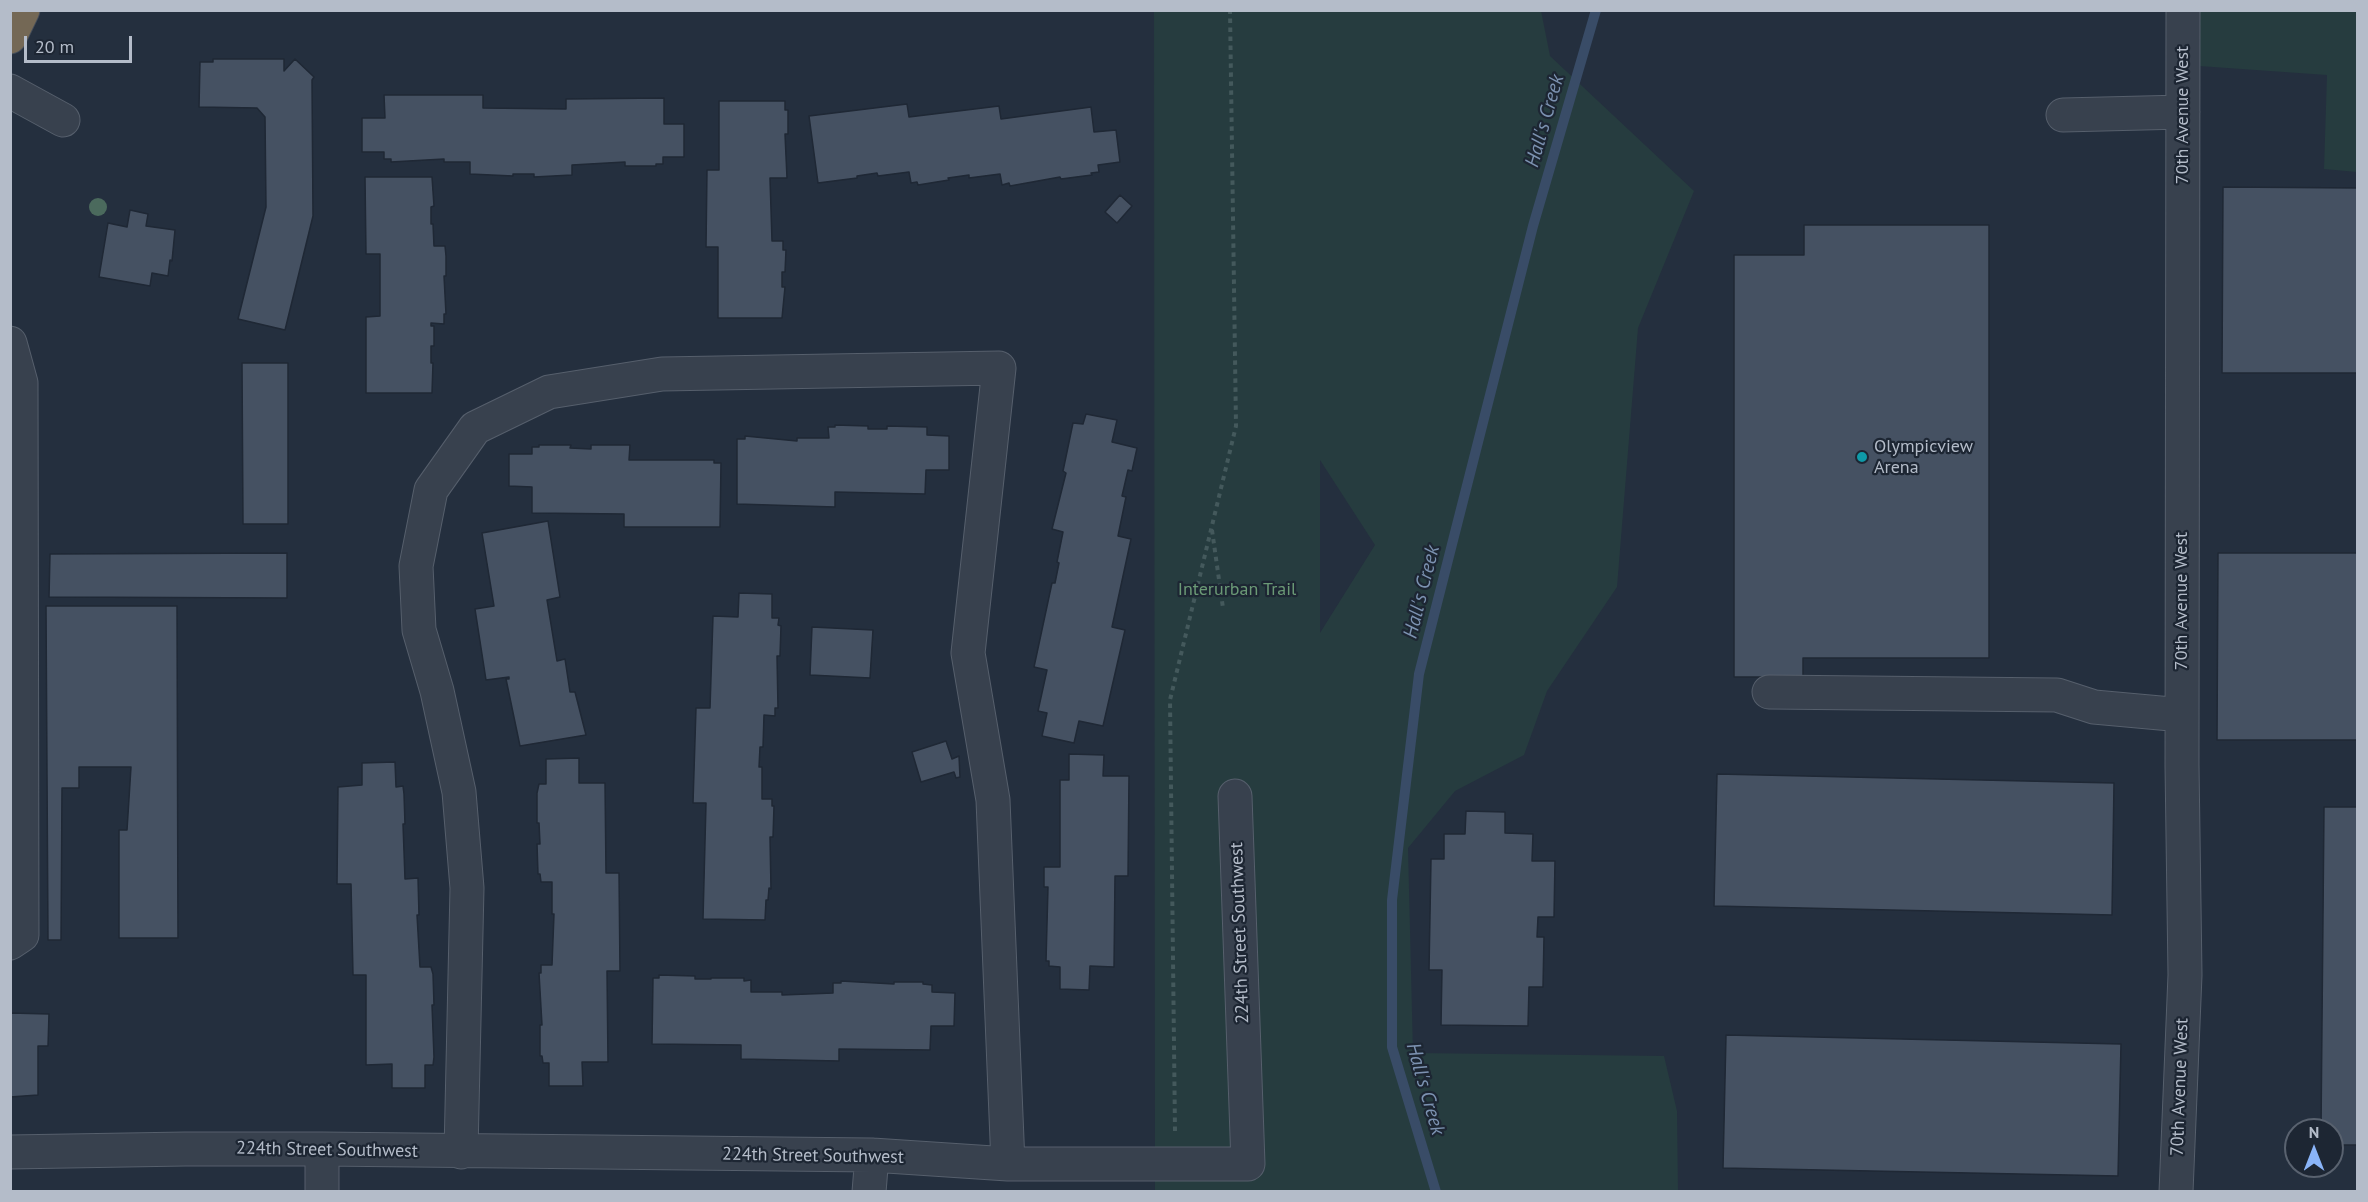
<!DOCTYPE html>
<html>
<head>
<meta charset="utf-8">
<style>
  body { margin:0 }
  #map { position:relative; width:2368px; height:1202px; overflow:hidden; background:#242f3e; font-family:"PT Sans",sans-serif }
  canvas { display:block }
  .frame { position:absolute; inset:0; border:12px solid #b4bcc9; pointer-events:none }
  .north { position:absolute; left:2284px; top:1118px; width:60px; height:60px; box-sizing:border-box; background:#1d2633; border:2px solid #59626f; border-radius:50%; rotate:0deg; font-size:16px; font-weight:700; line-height:24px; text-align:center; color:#b4bcc9 }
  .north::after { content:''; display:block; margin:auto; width:21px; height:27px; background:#8ab4f8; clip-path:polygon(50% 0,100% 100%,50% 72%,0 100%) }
  .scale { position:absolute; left:24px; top:36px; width:108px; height:27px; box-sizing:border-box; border:3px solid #b4bcc9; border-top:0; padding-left:8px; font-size:18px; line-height:21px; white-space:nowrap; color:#b4bcc9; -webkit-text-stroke:4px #1d2633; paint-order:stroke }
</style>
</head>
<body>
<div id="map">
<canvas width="2368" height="1202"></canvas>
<div class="frame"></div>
<div class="north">N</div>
<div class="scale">20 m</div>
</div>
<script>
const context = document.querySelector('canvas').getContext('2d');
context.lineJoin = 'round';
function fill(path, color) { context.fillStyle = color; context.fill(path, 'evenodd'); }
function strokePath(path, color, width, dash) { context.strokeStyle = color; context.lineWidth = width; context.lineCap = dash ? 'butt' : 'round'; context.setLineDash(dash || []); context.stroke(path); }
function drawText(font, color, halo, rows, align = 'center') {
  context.font = font + ' "PT Sans",sans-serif'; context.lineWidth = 4.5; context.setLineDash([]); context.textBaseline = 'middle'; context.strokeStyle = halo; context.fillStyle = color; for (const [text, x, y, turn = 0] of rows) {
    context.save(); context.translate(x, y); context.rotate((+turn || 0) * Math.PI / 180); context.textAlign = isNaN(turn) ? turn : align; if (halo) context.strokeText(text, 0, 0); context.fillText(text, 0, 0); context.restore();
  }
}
const green = new Path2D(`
  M1154,11H1541L1550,56L1694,191L1638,328L1617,587L1547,691L1524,755L1455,791L1408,848L1413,1053L1664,1056L1677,1111L1678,1191H1155ZM1320,460L1375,545L1320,633Z
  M2200,11H2357V172L2324,169L2327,75L2199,66Z`);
const stream = new Path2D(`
  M1436,1192L1392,1047V900L1419,674L1533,226L1596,10`);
const building = new Path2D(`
  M213,59H284V71L295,59L314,77L312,80L313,216L285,330L238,319L266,207L265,117L257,108L199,107L200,62H213Z
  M384,95H483V108L566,109V99L664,98V124H684V157H663V164H656V166H625V162L572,165V175L534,177V174H513V176L470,174V162H444V159L391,162V159H384V152H362V118H385Z
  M719,101H785V110H788V134H785L787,178H770L772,241H783V250H786L785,272H782V287H785L782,318H718V247H706L707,170H719Z
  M907,104L909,117L999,106L1001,119L1091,107L1094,132L1116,130L1120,162L1098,165L1099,172L1091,173L1092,175L1061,179L1060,177L1010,186L1009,183L1002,185L1000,174L969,178V175L948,178L949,180L918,185L917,182L911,183L909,172L878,176L877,173L857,176V178L818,183L809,116Z
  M365,177H432L434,206L431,207V224H433L434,246H445L446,256V276H444L446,314H444V324L431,323V326H434V346H431V363H433L432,393H366V317L380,316V254H366Z
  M2223,187L2358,188V373H2222Z
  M1120,195L1132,206L1117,223L1105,212Z
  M130,210L148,214L146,226L175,230L172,261L170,260L168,276L152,273L150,286L99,277L108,223L127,227Z
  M1804,225H1989V658H1803V677H1734V255H1804Z
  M242,363H288V524H243Z
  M1086,414L1117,420L1112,442L1137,448L1132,471L1128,470L1122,496L1126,497L1118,536L1131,539L1112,627L1125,630L1103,726L1079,721L1074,743L1042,736L1047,713L1038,711L1047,670L1034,667L1052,583H1055L1059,563L1057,562L1063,532L1052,529L1066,473L1063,471L1073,423L1083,424Z
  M835,425L868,426V429H887V426L927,427V435L949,436V470H926L925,494L835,492V507L737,504V439H745V436L797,441V438H829L828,427H835Z
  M539,445H571L570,448L591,449V445H630L629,460H714V463H721L720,527H624V514L532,513V487L509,486V454H532V447H539Z
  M548,521L560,597L547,600L557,661L565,659L570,692H575L586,735L520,746L506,679H509V677L486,680L475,609L494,606L482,533Z
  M287,553V598L49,597L50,554Z
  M2218,553H2358V740H2217Z
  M739,593L772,594V618H779L778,625L781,626L780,656H777L778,708H775V716L764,715L763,747H760L759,767H762V799H772V806H774L773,837H770L771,889L769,888L768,900H766L765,920L703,919L706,803H693L696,708H710L713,616L738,617Z
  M46,606H177L178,938H119V830H127L131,767H79V788H62L61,940H48Z
  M812,627L873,630L870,678L810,675Z
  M946,741L952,759L959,756L960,777L956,778L954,772L921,782L912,752Z
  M1069,754L1104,755L1103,776H1129L1128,876H1115L1114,967L1090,966L1089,990L1060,989V967L1049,966V961H1046L1048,887H1044V867H1060V780H1069Z
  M579,758V783H605L606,873H619L620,971H607L608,1062H582L583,1086H549V1063H543L542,1056H540V1025H542L539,973H541V965H552L554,914H552V882H541L540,874H538L537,844H540L539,823H537V793L539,784H546V759Z
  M395,762L396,787L403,786L404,794L405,824H403L405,879L418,878L419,915H417L420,967H431L433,974L434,1005H432L434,1057L433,1065H425V1088H392V1064L366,1065V975H353L351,884H337L338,787L362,785V763Z
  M1717,774L2114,783L2112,915L1714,906Z
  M2324,807H2358V1145H2332V1130H2321Z
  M1466,811L1505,812V833L1533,834L1532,861H1555L1554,917H1538L1537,937H1544L1543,987H1529L1528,1026L1441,1025L1442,970H1429L1431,859H1444V834H1465Z
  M659,975L695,976V979H711V978H744V981L751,980V992H782V995L833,993V983H841V981L894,984V982H923V984L932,985V992L955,993L954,1026H931L930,1050L839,1049V1061L741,1059V1045L652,1044L653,978H659Z
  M10,1013L49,1014L48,1046H38V1095L10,1097Z
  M1726,1035L2121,1044L2118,1176L1723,1168Z`);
const path = new Path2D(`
  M1212,530L1223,608
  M1175,1131L1170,700L1236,426L1230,10`);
const minor = new Path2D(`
  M10,91L63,120
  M2063,115L2183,112
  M10,343L21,383L22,935L10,943
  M1769,692L2057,695L2094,707L2182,715
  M322,1149V1192
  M10,1152L185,1149H322L872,1155L1008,1164H1248L1235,796
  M461,1152L467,888L459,792L437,691L419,630L416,566L431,490L475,428L549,392L662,374L999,368L968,653L993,800L1008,1164
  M869,1192L872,1155
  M2176,1192L2185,975L2182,765L2183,10`);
const highway = new Path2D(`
  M10,37L23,10`);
const trees = [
  [98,207]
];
const markers = [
  [1862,457,6,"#0f9aa8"]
];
const streetNames = [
  ["70th Avenue West",2183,115,-90],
  ["70th Avenue West",2182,601,-90],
  ["224th Street Southwest",1240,933,-92],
  ["70th Avenue West",2180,1087,-88],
  ["224th Street Southwest",327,1150,1],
  ["224th Street Southwest",813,1156,1]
];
const poiNames = [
  ["Olympicview",1874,447],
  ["Arena",1874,468]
];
const parkNames = [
  ["Interurban Trail",1237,590]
];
const waterNames = [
  ["Hall's Creek",1545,121,-74],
  ["Hall's Creek",1422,592,-76],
  ["Hall's Creek",1425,1089,74]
];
fill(green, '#263c3f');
strokePath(stream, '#394c67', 10);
fill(building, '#455162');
strokePath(building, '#1f2835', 1.5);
strokePath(minor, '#565f6c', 35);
strokePath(highway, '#434c59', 35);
strokePath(path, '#44595c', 4, [4.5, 4.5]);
strokePath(minor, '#38414e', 33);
strokePath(highway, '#746855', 33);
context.fillStyle = '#4b6a5d';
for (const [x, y] of trees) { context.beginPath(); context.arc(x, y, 9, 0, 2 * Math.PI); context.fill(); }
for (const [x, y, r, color] of markers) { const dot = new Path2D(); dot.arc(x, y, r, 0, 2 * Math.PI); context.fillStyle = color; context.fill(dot); strokePath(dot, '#1d2633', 2); }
drawText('18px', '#b4bcc9', '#1d2633', streetNames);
drawText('18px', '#b4bcc9', '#1d2633', poiNames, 'left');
drawText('18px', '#6b9a76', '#1d2633', parkNames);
drawText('italic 20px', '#7c92b1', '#1d2633', waterNames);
</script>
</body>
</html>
